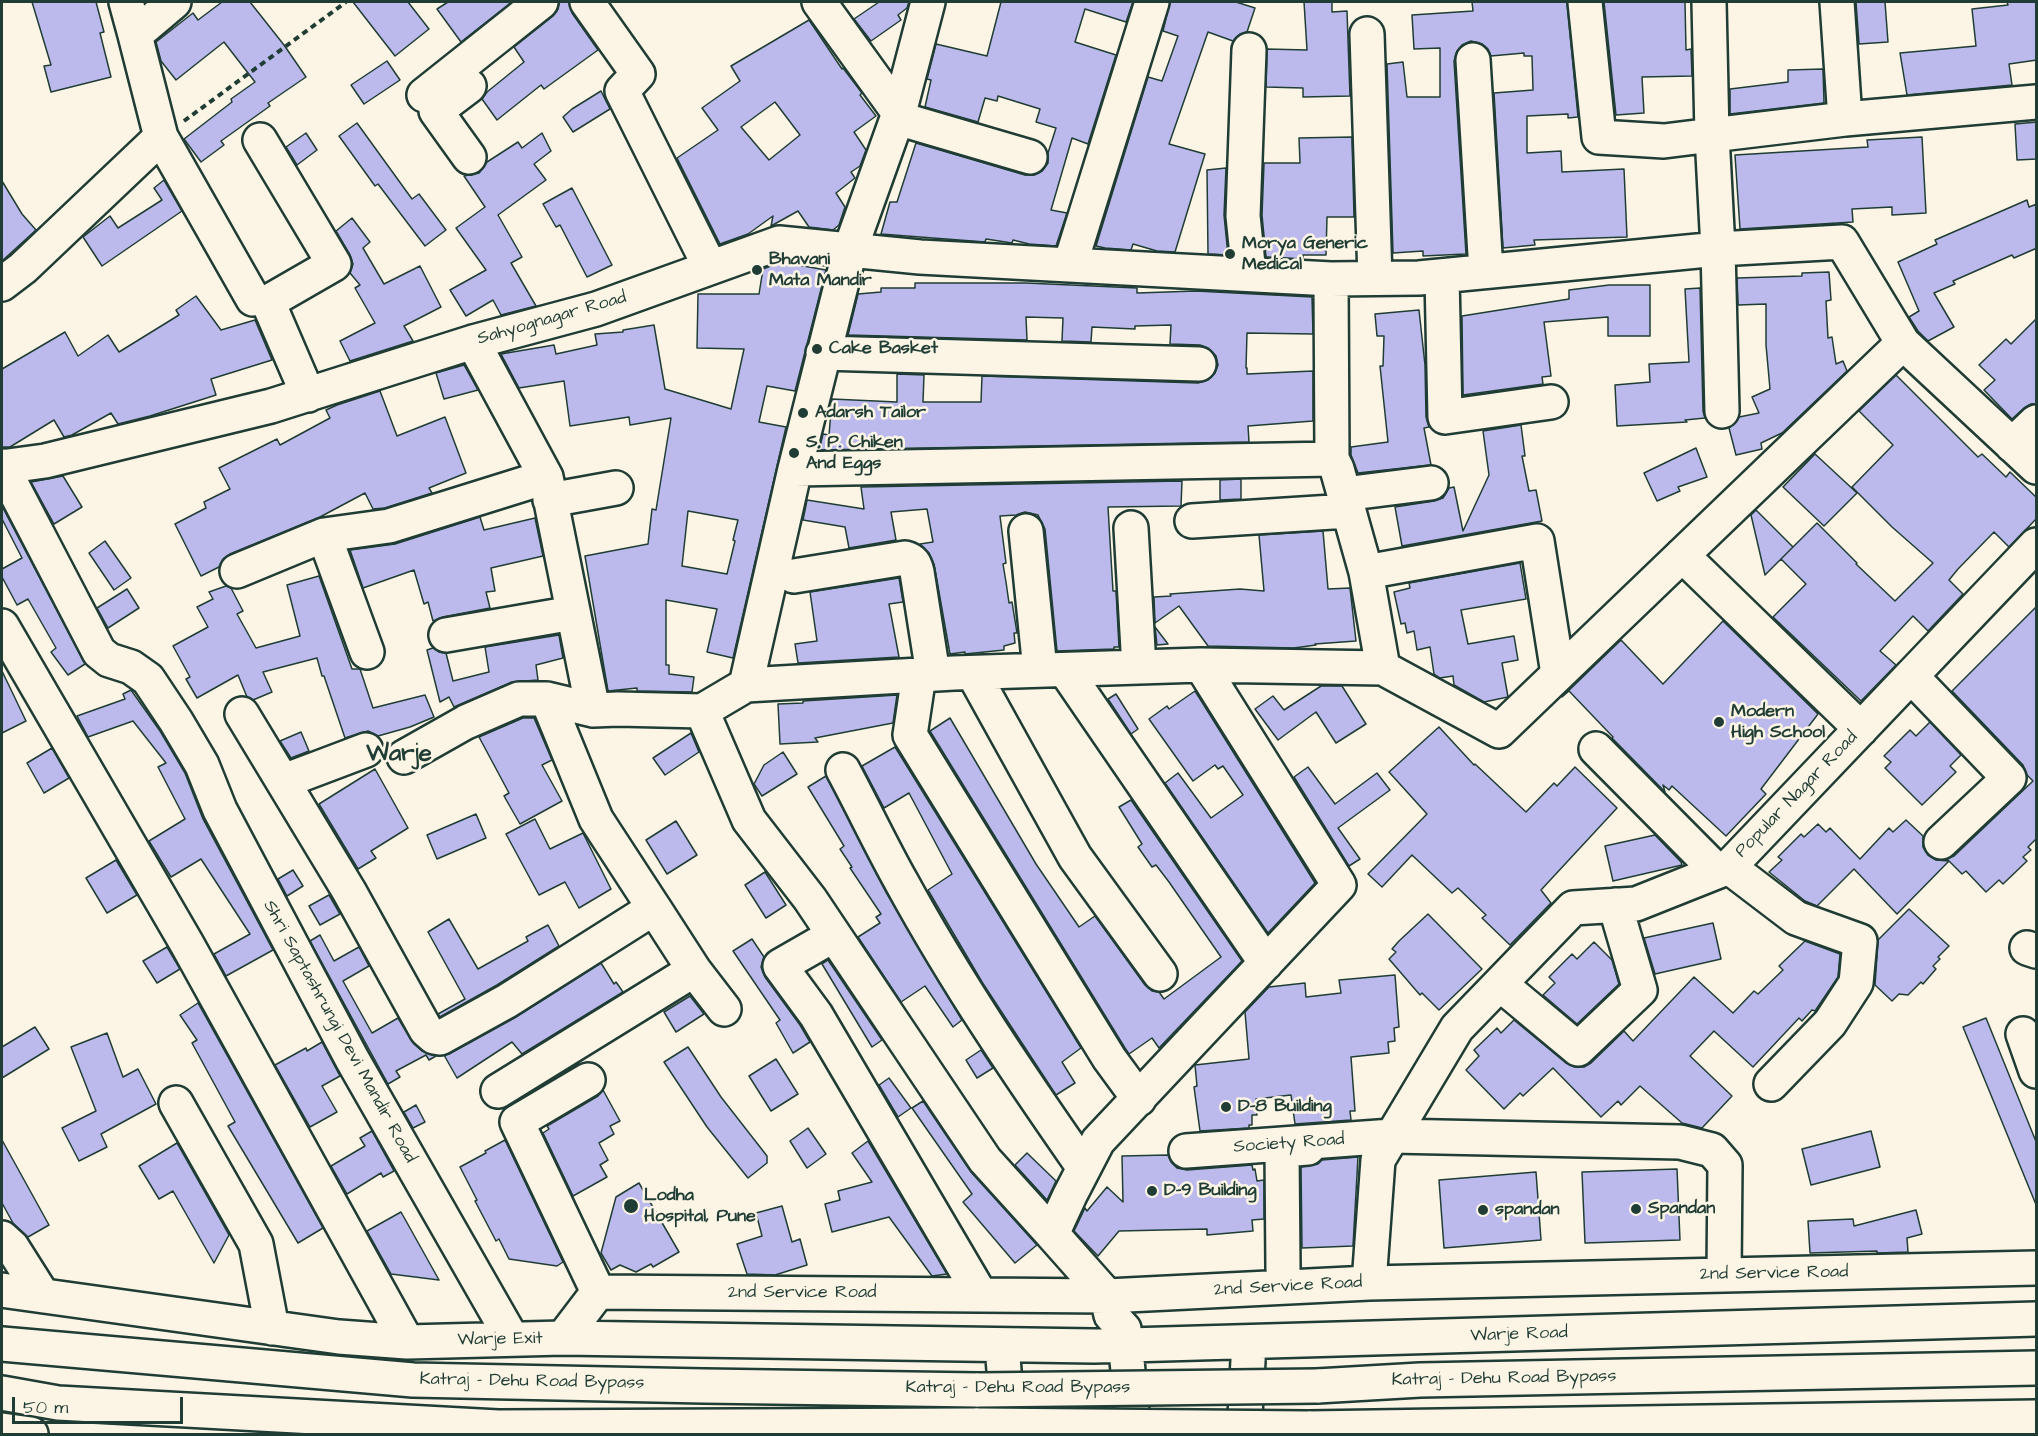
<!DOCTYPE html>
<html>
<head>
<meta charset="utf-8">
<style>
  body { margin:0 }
  #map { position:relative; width:2038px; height:1436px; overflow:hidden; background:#fcf5e5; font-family:"Architects Daughter",sans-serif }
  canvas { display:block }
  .frame { position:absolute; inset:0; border:3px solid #1f3d34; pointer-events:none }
  .scale { position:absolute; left:12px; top:1397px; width:171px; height:27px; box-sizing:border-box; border:3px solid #1f3d34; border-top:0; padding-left:8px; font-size:18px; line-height:21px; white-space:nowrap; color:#1f3d34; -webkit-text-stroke:4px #fcf5e5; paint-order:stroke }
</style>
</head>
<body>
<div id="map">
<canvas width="2038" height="1436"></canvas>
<div class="frame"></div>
<div class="scale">50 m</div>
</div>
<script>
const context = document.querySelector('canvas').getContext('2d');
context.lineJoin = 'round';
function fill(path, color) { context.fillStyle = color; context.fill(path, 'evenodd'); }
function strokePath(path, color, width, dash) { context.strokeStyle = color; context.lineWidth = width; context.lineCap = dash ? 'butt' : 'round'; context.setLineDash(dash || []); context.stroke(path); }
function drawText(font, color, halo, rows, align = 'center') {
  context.font = font + ' "Architects Daughter",sans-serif'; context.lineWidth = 5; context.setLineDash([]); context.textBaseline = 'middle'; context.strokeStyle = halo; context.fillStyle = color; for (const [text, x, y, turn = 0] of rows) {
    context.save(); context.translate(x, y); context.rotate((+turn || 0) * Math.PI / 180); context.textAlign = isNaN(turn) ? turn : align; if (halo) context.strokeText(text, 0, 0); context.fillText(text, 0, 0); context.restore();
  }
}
const building = new Path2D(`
  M32,2H96L104,32L100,33L111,77L51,92L44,66L51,65Z
  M222,2H250L284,45L306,77L268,103L270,106L221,141L224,145L201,162L184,139L232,102L231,99L255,82L224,42L176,80L161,61L156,42L193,13L198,20Z
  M353,2H408L429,29L395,56Z
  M448,2H512L461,42L437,9Z
  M559,2H569L572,13L598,50L544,89L541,85L497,120L482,99L487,92L524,62L514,47L553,16L558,9Z
  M879,2H909L907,8L898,15L901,20L871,41L854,19Z
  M1001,2H1133L1126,22L1085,9L1075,42L1116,55L1088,144L1072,138L1051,210L1067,213L1056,246L1029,244L1013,240L1012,243L986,239L985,242L881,234L890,202H897L916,143L1025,175H1034L1042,171L1048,163V153L1056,128L1036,122L1040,109L998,96L997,101L985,98L978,122L925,107L931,80L927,79L936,44L987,56Z
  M1170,2H1236L1255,8L1247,32L1240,34L1233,41L1208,32L1169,144L1205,154L1175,252L1157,251L1133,244L1131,250L1105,248L1096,246L1148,77L1162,81L1178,36L1163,31Z
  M1304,2H1332V12L1347,11L1350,96L1303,97V88L1266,87L1267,49L1307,50Z
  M1472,2H1567L1578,117L1568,118V114L1527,116V153L1561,151L1562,172L1624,169L1627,237L1534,240L1535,245L1503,248L1494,93L1533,90L1532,56H1524V53L1491,56L1488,49L1482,44L1471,41L1462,45L1457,51L1454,61L1466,254L1423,256V251L1393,253L1387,64L1403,62L1407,97H1440V48L1414,49L1412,15L1473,11Z
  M1604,2H1685L1686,50L1691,49L1692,76L1642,77L1644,113L1616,115Z
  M1856,2H1885L1888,42L1859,44Z
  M2007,2H2037V60L2009,64L2012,85L1907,95L1900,53L1976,46L1972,9L2008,5Z
  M809,20L842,69L843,68L862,93L860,95L876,116L854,132L866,150L860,166L851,172L855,178L836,193L845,207L839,225L833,230L809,227L798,211L771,226L773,216L748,234L720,244L677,158L718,130L702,108L740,81L731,66ZM775,102L800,135L769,160L741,127Z
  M387,61L400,80L364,104L351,85Z
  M1823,69L1824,103L1730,114V89L1788,82V70Z
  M601,91L610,109L573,132L563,117L572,109Z
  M2037,122V159L2017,160L2015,124Z
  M357,123L412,199L419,194L446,230L425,246L378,184L375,186L339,136Z
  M306,133L317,150L297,165L286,147Z
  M542,133L551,151L534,164L546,180L498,215L522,257L511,263L536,306L501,315L493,300L466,316L450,290L486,270L456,228L485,207L464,176L479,173L487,162L518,142L522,148Z
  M1352,137L1354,217H1327L1326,255H1303V259L1266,257L1262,215L1264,163H1300L1299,138Z
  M1922,137L1926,213L1892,215V207L1852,209L1853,222L1740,229L1735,155L1868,147L1867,140Z
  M1226,168L1224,215L1228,255L1208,254L1207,170Z
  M164,180L182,211L102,266L83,237L110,216L118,228L162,200L154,188Z
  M2,181L22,214L36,230L2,261Z
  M572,188L612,265L587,277L560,225L556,227L543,204Z
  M2027,200L2029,207L2037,204V248L2014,258L2012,255L1953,281L1955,284L1934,293L1954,327L1928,341L1918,331L1909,317L1919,311L1898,262L1937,244L1935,240Z
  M352,218L370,242L363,248L384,284L420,266L441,307L404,326L413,341L350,361L340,341L375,323L355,288L360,285L350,273L353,264L350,255L336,231Z
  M781,262L826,270L795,391L767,386L759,422L786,427L733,658L707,652L717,609L666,600V665H669V674L694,677L692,692L637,691V688L608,691L585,556L648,544L652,509L656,510L671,418L630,425L629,417L570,426L564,381L519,388L501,354L554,345L556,354L597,345L595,334L623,332V330L654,325L665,389L731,409L744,349L697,348L698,294H759L763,269ZM688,511L738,520L733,540L735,541L727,574L682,566Z
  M1829,272L1831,300L1826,301L1828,338L1832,337L1836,364L1843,361L1847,371L1782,433L1761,443L1762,449L1736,455L1729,428L1739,417L1759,413L1752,397L1770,389L1766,345V304L1738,305L1737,278L1802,276V273Z
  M915,283H1026L1137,288V293L1196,291L1312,297L1313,334L1247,333L1246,368H1247V374L1313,371V421L1248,426L1249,442L819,450L823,434L829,435L832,399L897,402V374L924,375L923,402H981L982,376L1198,383L1208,380L1215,373L1218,365L1216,356L1208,348L1200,345L1170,344L1171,325L1135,326V329L1092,327L1091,342L1062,341L1063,318L1026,317L1027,340L848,335L858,294L881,292V288H915Z
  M1609,285H1650V336H1608V317L1544,322L1551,376L1542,377L1543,384L1463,395L1462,316L1569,299V290Z
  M1700,288L1703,411L1705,418L1685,420L1687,422L1617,426L1615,385L1650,382L1649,364L1689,362L1685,289Z
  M196,296L221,330L255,320L272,360L211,379L216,395L150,416L118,424L111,413L72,435L64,437L54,420L10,447H2V369L65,332L78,356L108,335L119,352L179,315L176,310Z
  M1419,310L1425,365L1426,417L1429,427L1424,428L1431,465L1358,473L1351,455V447L1388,442L1380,366H1383L1384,336H1377L1375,314Z
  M2037,318V404H2031L2024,408L2012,419L1984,390L1995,380L1979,365L2006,339L2011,344Z
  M464,365L478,390L444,399L436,373Z
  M1896,375L1978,457L1982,454L2006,477L2010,472L2037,498V518L2009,547L1994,532L1958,569L1949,580L1963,594L1928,631L1913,616L1880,651L1896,665L1861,701L1773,617L1806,584L1781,559L1817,523L1857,563L1856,564L1895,601L1933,563L1892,527L1852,487L1893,445L1859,411Z
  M380,391L397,436L445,417L466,473L429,488L432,493L385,508L373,509L365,493L320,517L230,554L223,559L219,567L201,576L175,524L206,508L204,502L230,489L219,468L277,439L280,445L330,418L326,410L337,405Z
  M1521,425L1525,456H1522L1529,491L1536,490L1542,521L1402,546L1395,507L1434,501L1443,498L1449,488L1454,487L1463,531L1489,475L1483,431Z
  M1696,448L1707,477L1678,487L1680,491L1657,501L1644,473Z
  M1815,454L1857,493L1824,526L1783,487Z
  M63,476L82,507L54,524L31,482Z
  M1241,479V499L1220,500V480Z
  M1182,481L1181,506L1108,507L1113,591H1116L1119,647H1114V649L1057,651L1045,529L1038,515L1025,512L1016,515L1000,516L1006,563L1003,564L1006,582L1009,603L1012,602L1017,633H1014L1015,643L1004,646V650L965,654V652L950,654L934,564L929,553L920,544L933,542L927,509L891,512L896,540L849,548L845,527L803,520L807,500L864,509L861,487Z
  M2,506L85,664L68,675L51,652L56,648L28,599L17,605L2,577V569L22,558L2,519Z
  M1756,510L1793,547L1765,575L1751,515Z
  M480,517L484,530L535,518L543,556L491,568L495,591L486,592L490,608L443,617L433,621L428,602L424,604L414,570L363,588L350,550L395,544Z
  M1323,531L1328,589L1350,588L1356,641L1315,644L1316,645L1294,648L1208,646L1179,606L1155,623L1154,597L1171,596L1170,594L1240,589L1264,591L1259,535Z
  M105,541L131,578L114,590L89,553Z
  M1520,563L1526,599L1461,610L1468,644L1514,636L1518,660L1502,663L1508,697L1484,702L1454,685L1453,676L1440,678L1434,674L1430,647L1417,650L1414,631L1407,633L1405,623L1401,624L1394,592L1410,588L1409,583Z
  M319,576L352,669H360L373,708L425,695L434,717L410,727L378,736L368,731L345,738L324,676H322L317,658L263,672L272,692L253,700L247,697L238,675L197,698L186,679L190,677L173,646L208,627L197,607L213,599L209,592L226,586L231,588L243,611L237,614L256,648L300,636L287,585Z
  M899,578L903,602L889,604L899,657L798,663L795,644L817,641L810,592Z
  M127,589L139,608L108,628L97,608Z
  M2037,606V838L2028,847L2031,850L2023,857L2027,861L2003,884L1999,880L1986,892L1966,871L1962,874L1947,859L1954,856L2033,781L2027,775L2023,765L1952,691Z
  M1723,621L1818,714L1761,789L1766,794L1726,836L1672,786L1669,790L1663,785L1665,792L1612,738L1613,737L1569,691L1562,697L1621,640L1663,684Z
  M1155,627L1168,644L1157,645Z
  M559,635L563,658L536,665L538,680L512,682L454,707L449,697L440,702L427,650L433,648L439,652L446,653L453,681L489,672L485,647Z
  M2,671L26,721L2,733Z
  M1321,686H1342L1366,724L1336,743L1316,712L1278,740L1255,709L1273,696L1284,710Z
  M131,690L160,731L185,773L203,819L273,950L226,976L214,954L250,934L201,859L171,877L149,841L185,819L158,767L166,763L133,721L88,737L77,716L125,699L123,694Z
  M1195,691L1315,883L1268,933L1165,783L1178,773L1211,818L1243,795L1223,766L1218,769L1215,765L1193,781L1149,719L1167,706L1169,709Z
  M1116,694L1138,729L1131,734L1108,699Z
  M897,695L893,723L815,738L818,742L780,744L778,704L803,703V701Z
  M523,718H534L552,760L542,765L562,801L520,824L504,796L509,793L479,737Z
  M950,718L1036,864L1079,927L1095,916L1145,985L1152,991L1159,992L1164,999L1221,957L1169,882L1156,865L1152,867L1138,847L1142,844L1119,807L1131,800L1242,961L1159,1048L1152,1038L1129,1054L1125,1048L930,731Z
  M1930,722L1961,755L1950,766L1956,772L1922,805L1885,768L1891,762L1884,756L1910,730L1916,736Z
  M1439,727L1474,765L1475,764L1526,812L1554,783L1557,786L1575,767L1617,808L1541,890L1551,903L1510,945L1482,918L1486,915L1458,888L1452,893L1412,855L1382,887L1368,874L1427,814L1389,772Z
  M301,732L309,751L291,758L280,741Z
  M691,733L699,752L665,775L653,758Z
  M895,747L1081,1048L1062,1062L1075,1083L1056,1095L982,982L928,890L952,874L909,793L884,808L862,766Z
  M52,748L69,778L44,793L27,763Z
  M783,752L797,774L762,796L754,784L764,765Z
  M1308,767L1335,804L1377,773L1390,790L1338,828L1360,859L1349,866L1294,777Z
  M375,769L408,828L371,851L376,858L358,869L319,804Z
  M826,776L886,892L962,1020L953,1027L925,986L901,1002L858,937L880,923L876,917L881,914L850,868L852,867L840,849L844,846L808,787Z
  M476,814L486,838L437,859L427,835Z
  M535,819L550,849L583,833L611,889L579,908L565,882L539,895L506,834Z
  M1906,820L1923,836V847L1928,855L1936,860L1949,861L1897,914L1854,869L1817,906L1805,901L1769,872L1782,860L1778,857L1801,834L1804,837L1818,824L1826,832L1830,828L1860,859L1889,828L1893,832Z
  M676,821L697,855L667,874L646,840Z
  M1655,835L1681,862L1682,865L1613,881L1605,846Z
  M116,860L137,895L107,913L86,878Z
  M293,870L303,886L287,896L278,879Z
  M765,872L786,905L766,918L745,885Z
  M329,895L340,914L320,925L309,906Z
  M1909,909L1949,946L1938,957L1940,959L1933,966L1936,969L1923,984L1921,982L1908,995L1899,994L1892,1001L1875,985L1878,940Z
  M1428,914L1482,969L1439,1010L1422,993L1420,995L1389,959L1396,952L1392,949L1399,941Z
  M449,919L478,969L528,941L526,937L548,925L559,946L497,985L440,1017L438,1014L465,999L428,932Z
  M1713,923L1721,959L1655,974L1644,938Z
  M320,935L334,961L359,947L369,966L343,981L372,1033L398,1018L414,1044L422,1051L436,1056L429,1060L426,1055L396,1071L400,1077L388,1084L310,941Z
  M752,939L764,957L761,967L765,977L800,1025L810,1042L793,1053L776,1023L780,1020L733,951Z
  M1805,941L1840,954L1838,977L1815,1011L1812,1010L1802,1021L1799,1018L1753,1067L1714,1031L1690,1056L1732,1096L1702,1128L1682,1123L1640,1086L1621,1105L1618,1101L1601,1117L1553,1068L1523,1096L1520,1093L1504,1109L1466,1070L1479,1056L1474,1050L1497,1028L1501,1033L1514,1020L1566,1063L1575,1067H1584L1591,1063L1624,1031L1633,1041L1694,977L1733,1013L1754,991L1758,994L1783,970L1779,966Z
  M1594,942L1612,960L1619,984L1577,1024L1543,995L1555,983L1549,977L1572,954L1577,959Z
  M167,947L180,969L157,983L143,961Z
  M828,960L882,1040L872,1047L822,964Z
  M601,963L614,984L616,982L623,992L522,1054L512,1042L457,1078L444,1055L449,1054L516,1017Z
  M1395,975L1399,1027L1394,1028L1395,1041L1388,1042L1389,1053L1351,1057L1355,1111H1350L1351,1120L1295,1124L1291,1095L1256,1099L1257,1115H1252V1125H1249V1128L1200,1131L1194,1087L1197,1086L1195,1065L1249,1059L1245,1012L1269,987L1305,983L1306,997L1341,993L1339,980Z
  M690,996L704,1014L676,1032L664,1012Z
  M198,1003L323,1228L298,1243L228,1126L235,1122L192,1043L197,1040L180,1015Z
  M1986,1018L2037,1144V1207L1963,1027Z
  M35,1027L49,1049L2,1078V1047Z
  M107,1033L123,1077L138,1069L156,1104L101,1134L107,1147L79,1161L62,1128L96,1111L71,1047Z
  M322,1042L340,1076L322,1086L337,1112L310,1127L275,1065L306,1048L307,1051Z
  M688,1047L721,1097L767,1156V1163L748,1178L707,1127L664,1062Z
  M981,1050L993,1068L977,1078L966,1060Z
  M776,1059L798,1094L771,1111L749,1076Z
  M889,1078L911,1108L898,1117L879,1085Z
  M603,1090L620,1121L610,1126L614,1134L599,1143L608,1160L600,1165L607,1177L573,1196L543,1133L549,1129L547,1126L598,1096Z
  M923,1101L971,1172L1037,1245L1015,1263L963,1202L972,1194L912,1108Z
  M416,1105L425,1122L413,1128L404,1112Z
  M808,1128L826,1154L807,1168L790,1141Z
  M372,1131L394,1171L383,1177L381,1173L347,1194L331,1166L365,1146L360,1138Z
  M1871,1131L1880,1167L1811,1185L1802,1149Z
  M2,1140L49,1225L28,1237L13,1223L2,1203Z
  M505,1140L563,1262L557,1266L509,1259L499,1239L496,1241L475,1201L477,1200L460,1167L486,1153L485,1151Z
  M868,1141L947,1274L932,1276L889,1217L832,1232L825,1204L840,1200L838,1191L872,1182L852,1153Z
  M177,1143L229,1235L214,1263L173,1191L159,1199L139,1166Z
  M1027,1153L1056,1181L1047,1200L1015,1165Z
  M1168,1155L1171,1162L1177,1168L1187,1170L1252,1165L1253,1170L1255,1169L1257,1181L1264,1180V1219L1252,1220L1253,1231L1207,1235V1229L1119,1231L1098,1256L1074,1231L1085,1208L1087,1211L1107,1187L1123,1202L1122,1156Z
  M1358,1157L1353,1246L1302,1248L1301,1167L1318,1164L1322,1160Z
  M1677,1169L1680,1240L1585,1243L1582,1172Z
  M1536,1172L1541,1240L1444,1248L1439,1180Z
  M639,1183L679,1252L653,1267L651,1264L636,1272L620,1265L611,1270L601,1253L616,1197Z
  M782,1206L792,1242L800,1239L807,1265L775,1275L747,1274L737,1244L762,1236L756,1213Z
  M1916,1210L1922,1234L1907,1238L1908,1252L1877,1253V1251L1810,1253L1808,1221L1853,1219L1854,1226Z
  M401,1212L439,1280L391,1274L367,1231Z`);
const path = new Path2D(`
  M184,121L346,2`);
const minor = new Path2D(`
  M126,2L135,35L174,2
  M587,2L638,74L622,91L710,267
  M819,2L899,113
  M1585,2L1599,137L1664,141L1712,135L1709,2
  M1837,2L1845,119
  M1367,34L1375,278
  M135,35L161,137L253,299
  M1473,60L1486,271
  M469,86L436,111L469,157
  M424,95L541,2
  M897,118L1030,157
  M260,140L334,264L268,302L308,395
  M1070,265L1152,2
  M1249,274L1243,216L1249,50
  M1442,276L1445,417L1551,402
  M2,284L23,268L161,137
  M473,342L546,477
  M823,353L1199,364
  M1722,411L1718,249L1712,135L1845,119L2036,102
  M2012,445L2036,422
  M2,466L99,652L109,660L131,667L148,679L176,721L202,765L220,810L352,1059L512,1339
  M2,467L45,461L271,406L473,342L596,309L779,243L920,257L1331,279L1419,278L1718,249L1842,242L1903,343L2036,467
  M795,469L1332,459
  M1344,494L1431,483
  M550,500L616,488
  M1192,521L1348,511
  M1131,528L1139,667
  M1026,531L1040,670
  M324,535L367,652
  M1682,555L1861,729
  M237,571L324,535L389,526L546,477L593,710
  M1366,572L1537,541L1558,674
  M794,576L905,558C913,560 915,564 917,572L933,674
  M2,626L187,944L407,1342
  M446,635L573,613
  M1383,668L1499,731L1903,343
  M1065,670L1266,963
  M973,673L1075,857L1160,974
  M919,675L910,735L1109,1058L1139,1099
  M1911,676L2009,778L1941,842
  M746,685L795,469L850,250L899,113L928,2
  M702,711L749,820L810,899L985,1160L1052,1234
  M242,714L349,891L426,1030L434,1037L440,1038L507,1001L654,908L596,819L547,699
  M1596,749L1717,871
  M404,757L466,722L519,699H547L593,710L618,709L702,711L746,685L954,673L1201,665L1383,668L1366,572L1337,469L1332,459L1331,279
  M843,770C863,807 881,846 902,883C956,982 1020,1076 1084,1168
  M284,781L366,750
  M1729,867L1796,918L1860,941L1856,983L1830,1023L1771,1084
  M834,935L780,966L816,1015L980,1294
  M2027,948L2036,951
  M694,970L724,1009
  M1500,984L1578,1049L1640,990L1615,905
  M2023,1034L2036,1071
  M588,1080L517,1122L598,1292
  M498,1091L694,970L654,908
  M176,1103L256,1244L272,1328
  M1186,1151L1392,1136L1680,1142L1712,1150L1725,1165L1724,1275
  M2,1238L12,1247L43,1296
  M1283,1269L1282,1150L1308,1148
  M1369,1283L1378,1160L1457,1028L1573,908L1636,904L1729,867L2036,545
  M2,1290L339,1337L407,1342L563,1338L1094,1346L2036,1319
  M563,1338L598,1292L1107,1296L1369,1283L2036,1268
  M1002,1345L1009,1434
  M2,1430L31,1434
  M1134,1434L1124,1329L1111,1315L1107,1296L1052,1234L1070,1195L1098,1141L1339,885L1201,665
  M1244,1434L1249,1342`);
const highway = new Path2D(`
  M2,1344L413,1380L704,1386L979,1390
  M1317,1386L1420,1380L2036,1368
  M2,1393L58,1403L498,1427L978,1425
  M1308,1428L2036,1417`);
const highwayBridge = new Path2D(`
  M979,1390L1317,1386
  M978,1425L1308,1428`);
const markers = [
  [1230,254,6,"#1f3d34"],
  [757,270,6,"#1f3d34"],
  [817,349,6,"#1f3d34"],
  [803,413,6,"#1f3d34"],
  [794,453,6,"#1f3d34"],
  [1719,722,6,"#1f3d34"],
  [1226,1107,6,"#1f3d34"],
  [1152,1191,6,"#1f3d34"],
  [631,1206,8,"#1f3d34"],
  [1636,1209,6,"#1f3d34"],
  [1483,1210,6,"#1f3d34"]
];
const poiNames = [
  ["Morya Generic",1242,244],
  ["Medical",1242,265],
  ["Bhavani",769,260],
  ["Mata Mandir",769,281],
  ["Cake Basket",829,349],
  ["Adarsh Tailor",815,413],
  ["S. P. Chiken",806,443],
  ["And Eggs",806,464],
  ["Modern",1731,712],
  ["High School",1731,733],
  ["D-8 Building",1238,1107],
  ["D-9 Building",1164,1191],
  ["Lodha",644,1196],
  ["Hospital, Pune",644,1217],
  ["Spandan",1648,1209],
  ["spandan",1495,1210]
];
const streetNames = [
  ["Sahyognagar Road",552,319,-16],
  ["Popular Nagar Road",1797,795,-46],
  ["Shri Saptashrungi Devi Mandir Road",339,1032,61],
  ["Society Road",1289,1144,-4],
  ["2nd Service Road",1774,1274,-1],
  ["2nd Service Road",1288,1287,-3],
  ["2nd Service Road",802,1293],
  ["Warje Road",1519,1335,-2],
  ["Warje Exit",500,1340,-1],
  ["Katraj - Dehu Road Bypass",1504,1379,-1],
  ["Katraj - Dehu Road Bypass",532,1382,1],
  ["Katraj - Dehu Road Bypass",1018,1388]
];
const districtNames = [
  ["Warje",399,755]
];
fill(building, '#bcbaec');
strokePath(building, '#1f3d34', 1.5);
strokePath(minor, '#1f3d34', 38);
strokePath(highway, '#1f3d34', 38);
strokePath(path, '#1f3d34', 4, [6, 4.5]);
strokePath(minor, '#fcf5e5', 33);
strokePath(highway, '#fcf5e5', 33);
strokePath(highwayBridge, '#1f3d34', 38, []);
strokePath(highwayBridge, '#fcf5e5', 33);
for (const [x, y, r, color] of markers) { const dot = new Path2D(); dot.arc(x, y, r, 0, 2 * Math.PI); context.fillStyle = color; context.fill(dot); strokePath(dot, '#fcf5e5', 2); }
drawText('bold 18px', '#1f3d34', '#fcf5e5', poiNames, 'left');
drawText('18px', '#1f3d34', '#fcf5e5', streetNames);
drawText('bold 24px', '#1f3d34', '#fcf5e5', districtNames);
</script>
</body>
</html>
